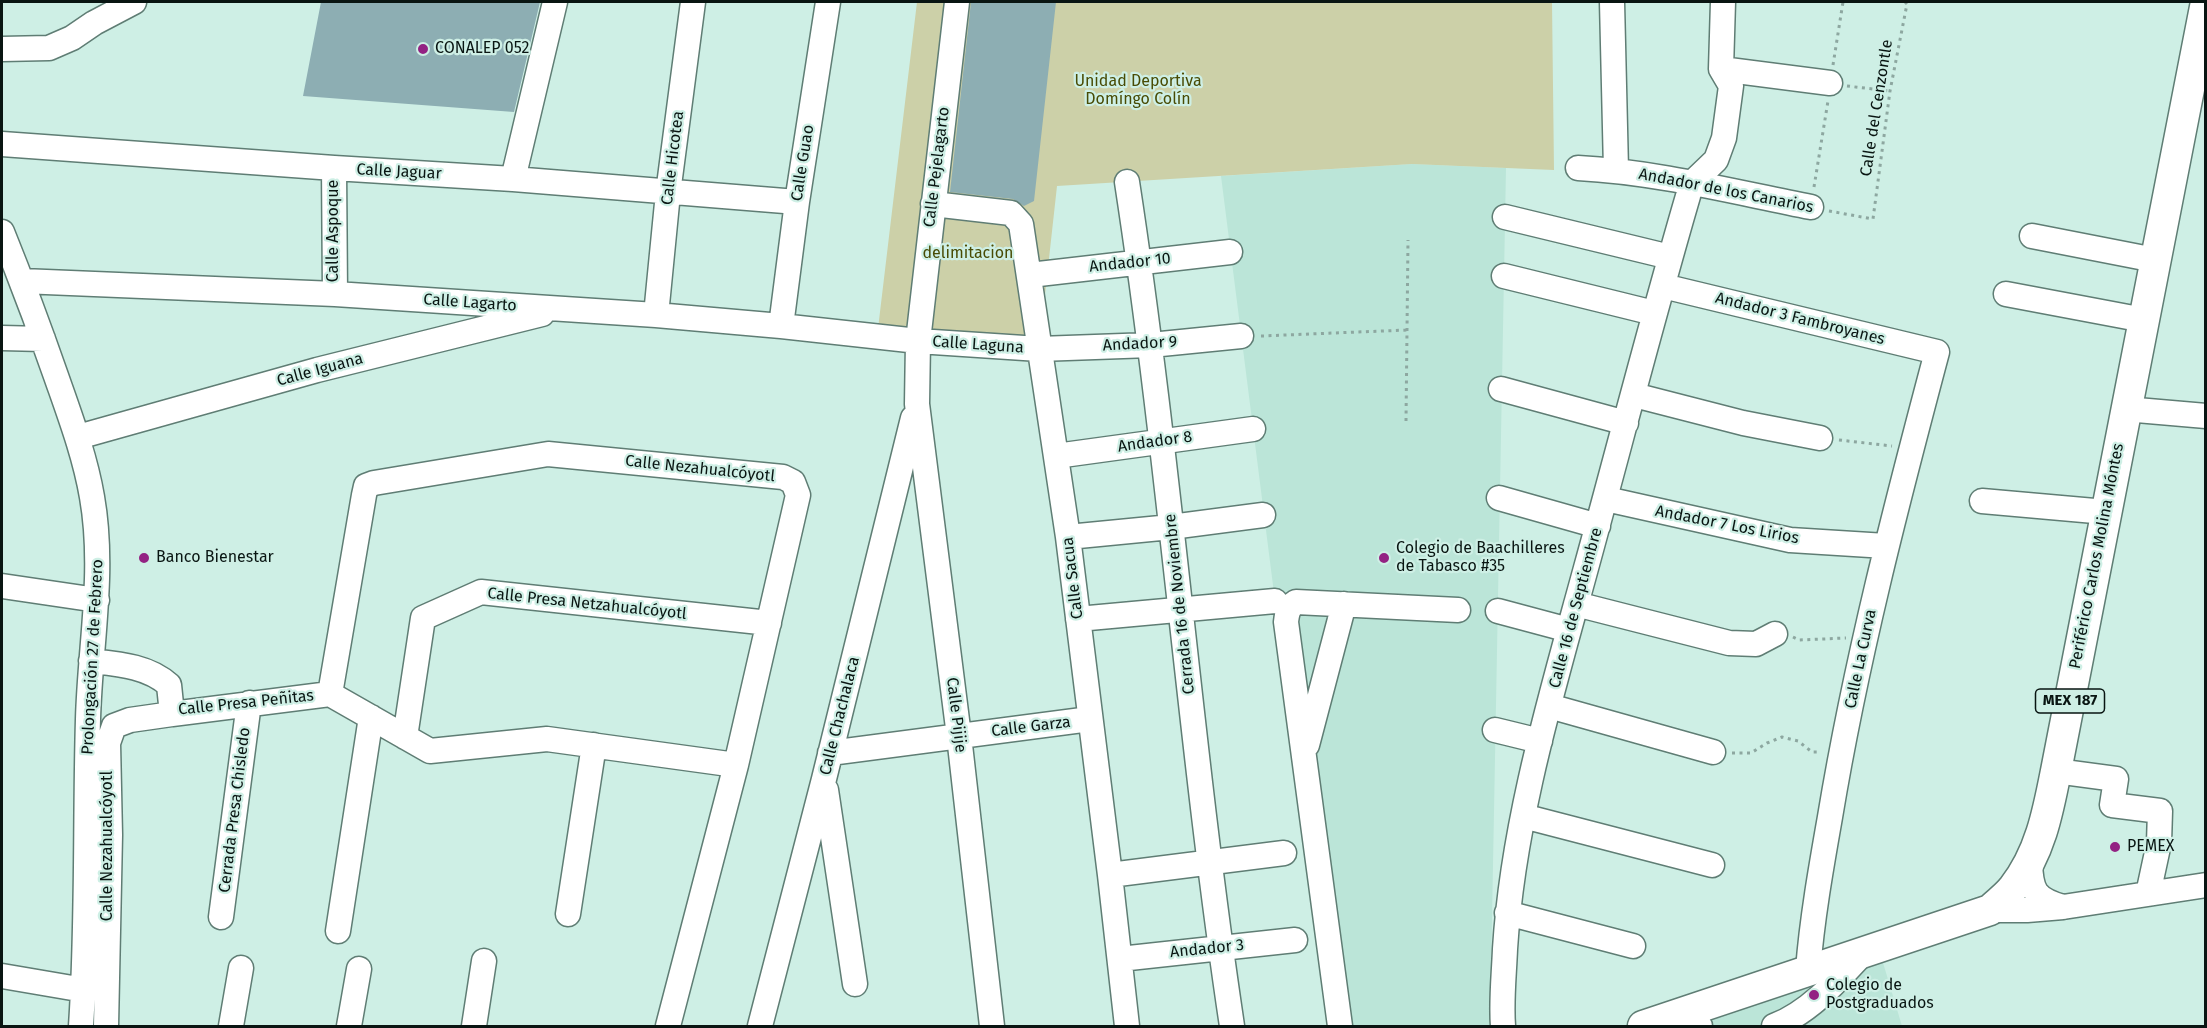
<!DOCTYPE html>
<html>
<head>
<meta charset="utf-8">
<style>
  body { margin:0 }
  #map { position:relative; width:2207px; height:1028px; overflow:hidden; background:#ceefe5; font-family:"Fira Sans",sans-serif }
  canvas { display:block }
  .frame { position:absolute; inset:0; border:3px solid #091512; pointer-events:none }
</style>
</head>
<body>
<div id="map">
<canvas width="2207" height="1028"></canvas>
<div class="frame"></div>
</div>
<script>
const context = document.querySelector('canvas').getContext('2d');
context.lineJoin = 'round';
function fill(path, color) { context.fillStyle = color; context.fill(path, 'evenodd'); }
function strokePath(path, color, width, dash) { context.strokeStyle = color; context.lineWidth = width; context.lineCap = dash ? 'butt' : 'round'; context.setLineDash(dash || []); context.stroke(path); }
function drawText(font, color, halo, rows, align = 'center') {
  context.font = font + ' "Fira Sans",sans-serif'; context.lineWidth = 4.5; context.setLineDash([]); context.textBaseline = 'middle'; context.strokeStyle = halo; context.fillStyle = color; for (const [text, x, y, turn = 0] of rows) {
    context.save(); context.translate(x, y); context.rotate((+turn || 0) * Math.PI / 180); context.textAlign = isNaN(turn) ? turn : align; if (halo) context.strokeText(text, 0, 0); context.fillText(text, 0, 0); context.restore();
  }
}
const built = new Path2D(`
  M1412,164L1506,168L1490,1026H1329L1221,176Z
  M1878,946L1902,1026H1643Z`);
const green = new Path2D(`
  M917,2H1552L1554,170L1412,164L1057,186L1039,349L877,337Z`);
const building = new Path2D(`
  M321,2H540L514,112L303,96Z
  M971,2H1056L1034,201L1024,206L1013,199L950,192Z`);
const path = new Path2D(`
  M1833,65L1843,2
  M1847,86L1890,91
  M1814,187L1828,101
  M1829,211L1873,219L1890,91L1907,4L1905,2
  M1261,336L1407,330
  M1406,421L1408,240
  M1839,440L1892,446
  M1793,637L1799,640L1846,638
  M1732,753H1751L1767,743L1782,737L1798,741L1812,752H1821`);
const minor = new Path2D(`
  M957,2L918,341L917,404L959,736L992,1026
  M1612,2L1616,170
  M2,49L49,48L72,38L94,23L134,2
  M1721,69L1830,83
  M2,144L334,168L513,179L797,202
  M334,168L335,294
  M1578,168C1657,172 1734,192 1811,207
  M513,179L555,2
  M1127,182C1170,462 1190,746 1232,1026
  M1692,183L1716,160L1724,138L1731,86L1721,69L1723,2
  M933,204L1011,213L1021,224L1068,537L1110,875L1127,1026
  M1505,217L1670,257
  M2,232C21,279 39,327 56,376C70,416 85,456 92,497C105,571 90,645 88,719C85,821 88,924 81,1026
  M2032,236L2155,260
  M1030,275L1230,252
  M1504,276L1654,313
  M22,281L335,294L656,315L781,326L918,341L1039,349L1151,345L1241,336
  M1663,286L1937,352C1896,506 1856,660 1830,817C1821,868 1812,919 1808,970
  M2006,294L2144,320
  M656,315L668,193L693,2
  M781,326L797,202L828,2
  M2,338L43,339
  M1501,389L1626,423
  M1634,395L1743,423L1820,438
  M2125,409L2206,416
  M78,437L317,370L542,314
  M1056,456L1253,429
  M1499,498L1598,526
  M1606,499L1790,540L1886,546
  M1982,501L2106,512
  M1068,537L1171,527L1263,515
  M2,586L97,600
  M1576,604L1729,643L1756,644L1775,634
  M1498,611L1569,630
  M1078,619L1275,601
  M91,661C118,664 148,666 169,685L172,714L330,694L430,751L547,739L736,765
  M330,694L364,495L366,486L374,483L548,454L783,477L793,482L798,495L736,765L668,1026
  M1549,706L1713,752
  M1495,730L1540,741
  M405,737L423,618L481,592L769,623
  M1307,745L1344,604
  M830,753L1090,719
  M2056,771L2116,779L2112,805L2160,811L2159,843L2148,894
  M826,790L855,984
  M1523,816L1712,865
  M2030,863C2031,891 2035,899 2063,907
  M1110,875L1284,853
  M1990,910H2027L2063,907L2206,885
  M1507,913L1633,946
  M568,914L594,745
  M221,917L249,703
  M338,931L371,717
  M1120,959L1295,940
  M2,976L84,990
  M1661,1020L1700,1026
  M106,1026L110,835L108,743L114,726L130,720L172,714
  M231,1026L241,968
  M349,1026L359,969
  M474,1026L484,961
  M760,1026L824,779L913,418
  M1340,1026L1286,622C1287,613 1288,607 1296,602L1458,610
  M1503,1026C1501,1001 1504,975 1505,949C1513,820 1552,693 1586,568C1620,444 1652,319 1688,196
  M1774,1026C1809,1013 1839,979 1864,952`);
const major = new Path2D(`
  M1643,1026L1990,910C1997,903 2007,896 2013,888C2040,854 2048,812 2056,771L2206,2`);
const markers = [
  [423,49,6,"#932283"],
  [144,558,6,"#932283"],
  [1384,558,6,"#932283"],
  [2115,847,6,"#932283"],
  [1814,995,6,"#932283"]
];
const shields = [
  [2070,701,69]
];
const shieldNames = [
  ["MEX 187",2070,701]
];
const poiNames = [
  ["CONALEP 052",435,49],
  ["Colegio de Baachilleres",1396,549],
  ["de Tabasco #35",1396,567],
  ["Banco Bienestar",156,558],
  ["PEMEX",2127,847],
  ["Colegio de",1826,986],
  ["Postgraduados",1826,1004]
];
const parkNames = [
  ["Unidad Deportiva",1138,82],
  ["Domíngo Colín",1138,100],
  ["delimitacion",968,254]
];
const streetNames = [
  ["Calle del Cenzontle",1877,108,-81],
  ["Calle Hicotea",673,158,-83],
  ["Calle Guao",803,163,-81],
  ["Calle Pejelagarto",937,167,-83],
  ["Calle Jaguar",399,172,3],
  ["Andador de los Canarios",1726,191,11],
  ["Calle Aspoque",334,231,-90],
  ["Andador 10",1130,263,-6],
  ["Calle Lagarto",470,303,4],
  ["Andador 3 Fambroyanes",1800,319,14],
  ["Andador 9",1140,344,-3],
  ["Calle Laguna",978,345,4],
  ["Calle Iguana",320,370,-15],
  ["Andador 8",1155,442,-8],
  ["Calle Nezahualcóyotl",700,469,6],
  ["Andador 7 Los Lirios",1727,525,11],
  ["Periférico Carlos Molina Móntes",2097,556,-79],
  ["Calle Sacua",1073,578,-97],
  ["Calle Presa Netzahualcóyotl",587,604,6],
  ["Cerrada 16 de Noviembre",1180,604,-96],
  ["Calle 16 de Septiembre",1576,608,-75],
  ["Prolongación 27 de Febrero",93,657,-87],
  ["Calle La Curva",1861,659,-78],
  ["Calle Presa Peñitas",246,703,-6],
  ["Calle Pijije",956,715,83],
  ["Calle Chachalaca",840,716,-76],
  ["Calle Garza",1031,727,-7],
  ["Cerrada Presa Chisledo",235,810,-83],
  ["Calle Nezahualcóyotl",108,846,-90],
  ["Andador 3",1207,949,-6]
];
fill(built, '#bbe5d8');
fill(green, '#ccd0a8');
fill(building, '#8daeb3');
strokePath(minor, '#5f7d74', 27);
strokePath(major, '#5f7d74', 33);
strokePath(path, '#8da7a0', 3, [3, 4.5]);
strokePath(minor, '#fff', 24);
strokePath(major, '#fff', 30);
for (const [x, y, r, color] of markers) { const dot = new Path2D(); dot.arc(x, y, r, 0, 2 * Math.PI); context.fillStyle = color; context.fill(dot); strokePath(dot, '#ceefe5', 2); }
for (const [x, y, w] of shields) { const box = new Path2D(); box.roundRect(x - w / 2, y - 12, w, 24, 4.5); context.fillStyle = '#ceefe5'; context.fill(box); strokePath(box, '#091512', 1.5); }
drawText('bold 15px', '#091512', null, shieldNames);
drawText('16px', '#091512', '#ceefe5', poiNames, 'left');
drawText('16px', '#484b04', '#ceefe5', parkNames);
drawText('16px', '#091512', '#ceefe5', streetNames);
</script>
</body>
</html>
